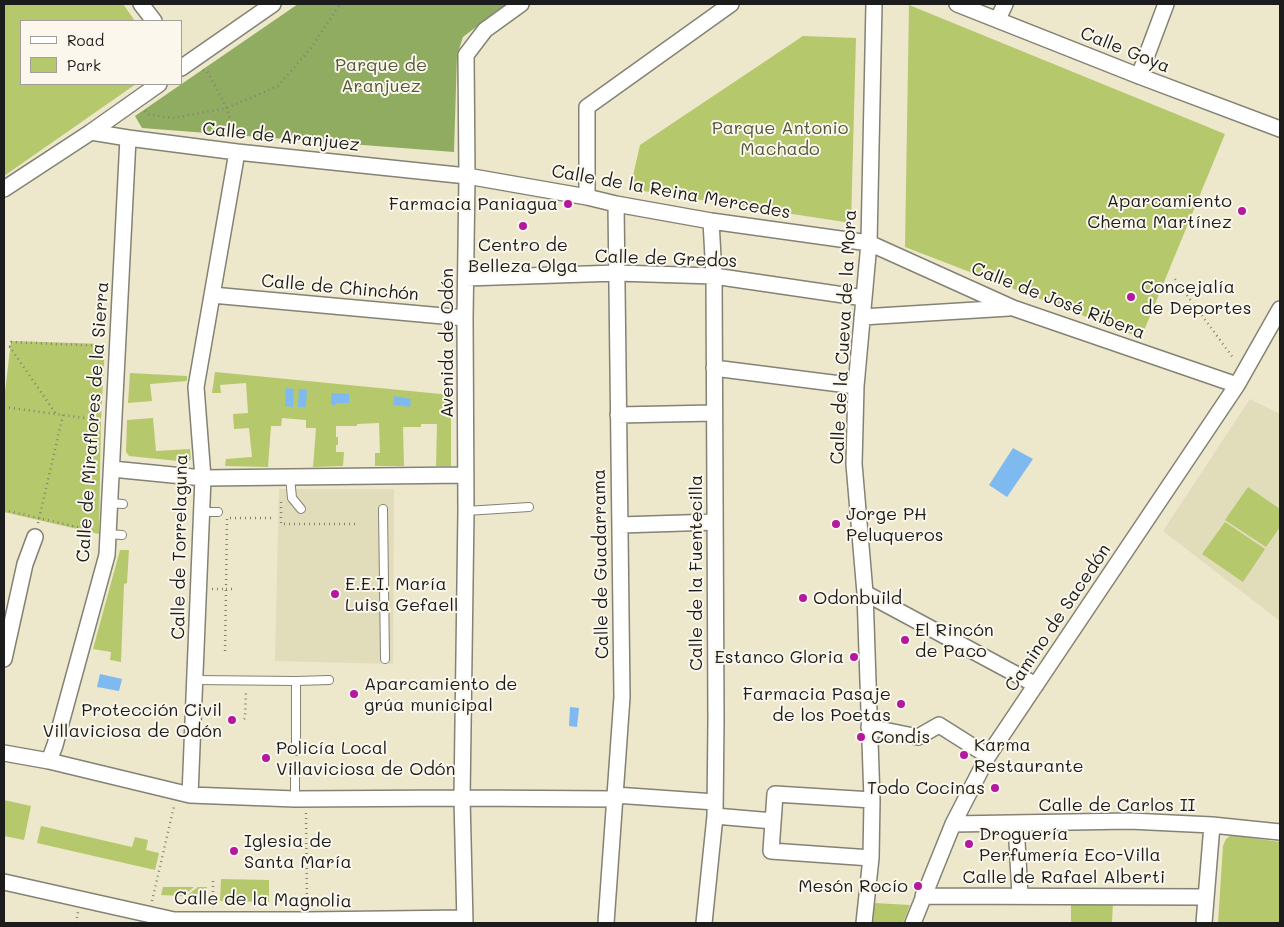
<!DOCTYPE html>
<html>
<head>
<meta charset="utf-8">
<style>
  body { margin:0 }
  #map { position:relative; width:1284px; height:927px; overflow:hidden; background:#ede7cc; font-family:Mali,sans-serif }
  canvas { display:block }
  .frame { position:absolute; inset:0; border:5px solid #1c1c1c; pointer-events:none }
  .legend { position:absolute; left:20px; top:20px; width:162px; height:65px; box-sizing:border-box; background:#fbf7ec; border:1px solid #a29f99; margin:0; padding:6px 9px; list-style:none; font-size:15px; color:#1c1c1c }
  .legend li { display:flex; align-items:center; gap:10px; height:25px }
  .legend b { width:25px; border:1px solid #a29f99 }
</style>
</head>
<body>
<div id="map">
<canvas width="1284" height="927"></canvas>
<div class="frame"></div>
<ul class="legend">
<li><b style="height:6px;background:#fff"></b>Road</li>
<li><b style="height:14px;background:#b5c86c"></b>Park</li>
</ul>
</div>
<script>
const context = document.querySelector('canvas').getContext('2d');
context.lineJoin = 'round';
function fill(path, color) { context.fillStyle = color; context.fill(path, 'evenodd'); }
function strokePath(path, color, width, dash) { context.strokeStyle = color; context.lineWidth = width; context.lineCap = dash ? 'butt' : 'round'; context.setLineDash(dash || []); context.stroke(path); }
function drawText(font, color, halo, rows, align = 'center') {
  context.font = font + ' Mali,sans-serif'; context.lineWidth = 4; context.setLineDash([]); context.textBaseline = 'middle'; context.strokeStyle = halo; context.fillStyle = color; for (const [text, x, y, turn = 0] of rows) {
    context.save(); context.translate(x, y); context.rotate((+turn || 0) * Math.PI / 180); context.textAlign = isNaN(turn) ? turn : align; if (halo) context.strokeText(text, 0, 0); context.fillText(text, 0, 0); context.restore();
  }
}
const built = new Path2D(`
  M1250,399L1280,414V621L1163,531Z
  M279,489H394L393,664L275,661Z`);
const green = new Path2D(`
  M4,4H123L135,21H21V84H136L4,176Z
  M909,5L1225,134L1141,338L905,247Z
  M803,36L856,38L851,223L630,189L640,145Z
  M11,341L105,344L101,420L99,534L4,512V400Z
  M215,372L451,395V466H436L437,424H421V427H403L404,466H375V453H380L379,423L357,424V426H336V437H338V445H336V452H344L343,466L313,467L316,428H306V420L282,418L281,426H271L268,467L225,466L226,459L252,457L249,428L234,429L233,414L248,413L246,383L220,385L221,393H212Z
  M130,373L187,376V381L150,384L152,401L128,403Z
  M153,418L156,451L190,449L191,459L188,462L129,456L126,452L127,420Z
  M1248,487L1280,509V527L1266,547L1225,520Z
  M1225,522L1265,549L1243,582L1202,554Z
  M120,550H129L127,583L124,584L121,662L110,660L111,652L93,649Z
  M4,800L31,806L24,840L4,836Z
  M41,826L132,847L135,837L148,840L146,850L159,853L155,870L37,843Z
  M1231,835L1280,842V923H1218L1223,846L1226,839Z
  M221,879L269,880V902L220,901Z
  M163,887H194L183,896L161,895Z
  M198,887H207V901L185,897Z
  M1071,901H1113L1112,923H1071Z
  M874,903L910,905L903,923H873Z`);
const forest = new Path2D(`
  M298,4H506L463,37L457,55L454,152L142,128L135,116Z`);
const water = new Path2D(`
  M286,388L294,389L293,407L285,406Z
  M299,389H307L306,407H298Z
  M331,393L349,394V403H336L335,405H332L331,404Z
  M394,396L411,399L410,407L393,405Z
  M1013,448L1033,459L1007,497L989,485Z
  M100,674L122,679L119,691L97,687Z
  M570,707L579,708L577,727L569,726Z`);
const path = new Path2D(`
  M203,70L207,71L227,108L234,138
  M145,111L147,114L173,118L227,108L278,86L311,48L340,4
  M1175,279L1234,359
  M4,346L10,347L56,414
  M10,347L11,342L104,346
  M4,407L99,420
  M281,502V524H357V526
  M4,510L94,531
  M38,523L63,415
  M212,589H226L225,652H226
  M232,589H226L227,518H272V520
  M244,719L245,718L246,690
  M306,813L307,905
  M152,901L174,806
  M213,907V879
  M76,923L78,912`);
const lane = new Path2D(`
  M290,477L292,498L301,509
  M110,503L123,504
  M383,509L385,659
  M466,511L529,507
  M202,512H218
  M108,534L122,535
  M195,680L296,681L329,680
  M296,751V681
  M295,799V774`);
const street = new Path2D(`
  M141,4L154,21
  M957,4L1139,76L1280,129
  M998,19L1005,4
  M181,68L273,4
  M1139,76L1166,4
  M91,132L128,138L237,152L467,176L587,197L616,204L711,221L869,243L1013,308L1237,385
  M4,189L91,132L159,84
  M587,197V107L731,4
  M466,278L617,273L714,276L864,298
  M212,295L465,318
  M862,317L1009,308
  M714,368L856,386
  M618,415L714,413
  M112,469L203,478L466,475
  M620,525L715,522
  M865,593L1036,685
  M4,659L25,564L35,537
  M869,727L918,737L939,725L988,756
  M4,753L49,761L190,795L295,799L462,798L615,799
  M49,761L55,745L107,555L128,138
  M190,795L203,478L196,387L237,152
  M615,795L715,802
  M715,816L773,821
  M953,824L1130,821L1212,825L1280,832
  M1016,824L1020,895
  M871,858L771,851L775,794L872,800
  M4,882L174,920H307L465,918
  M923,896L1205,897
  M465,923L462,798L466,511L465,318L467,176L466,55L485,30L521,4
  M606,923L622,697L616,204
  M704,923L715,816L716,720L714,276L711,221
  M864,923L871,858L872,800L865,593L854,464L856,386L869,243L874,4
  M913,923L953,824L988,756L1237,385L1280,309
  M1204,923L1212,825`);
const markers = [
  [568,204,5,"#b5179e"],
  [1242,211,5,"#b5179e"],
  [523,226,5,"#b5179e"],
  [1131,297,5,"#b5179e"],
  [836,524,5,"#b5179e"],
  [335,594,5,"#b5179e"],
  [803,598,5,"#b5179e"],
  [905,640,5,"#b5179e"],
  [854,657,5,"#b5179e"],
  [354,694,5,"#b5179e"],
  [901,704,5,"#b5179e"],
  [232,720,5,"#b5179e"],
  [861,737,5,"#b5179e"],
  [964,755,5,"#b5179e"],
  [266,758,5,"#b5179e"],
  [995,788,5,"#b5179e"],
  [969,844,5,"#b5179e"],
  [234,851,5,"#b5179e"],
  [918,886,5,"#b5179e"]
];
const streetNames = [
  ["Calle Goya",1125,50,22],
  ["Calle de Aranjuez",281,137,6],
  ["Calle de la Reina Mercedes",671,192,10],
  ["Calle de Gredos",666,259,2],
  ["Calle de Chinchón",340,288,5],
  ["Calle de José Ribera",1058,301,21],
  ["Calle de la Cueva de la Mora",844,337,-87],
  ["Avenida de Odón",447,343,-90],
  ["Calle de Miraflores de la Sierra",93,422,-86],
  ["Calle de Torrelaguna",180,547,-89],
  ["Calle de Guadarrama",601,564,-91],
  ["Calle de la Fuentecilla",696,573,-90],
  ["Camino de Sacedón",1058,618,-56],
  ["Calle de Carlos II",1117,805],
  ["Calle de Rafael Alberti",1064,877],
  ["Calle de la Magnolia",263,900,1]
];
const parkNames = [
  ["Parque de",381,65],
  ["Aranjuez",381,86],
  ["Parque Antonio",780,128],
  ["Machado",780,149]
];
const poiNames = [
  ["Aparcamiento",1232,201,"right"],
  ["Chema Martínez",1232,222,"right"],
  ["Farmacia Paniagua",558,204,"right"],
  ["Centro de",523,245,"center"],
  ["Belleza Olga",523,266,"center"],
  ["Concejalía",1141,287],
  ["de Deportes",1141,308],
  ["Jorge PH",846,514],
  ["Peluqueros",846,535],
  ["E.E.I. María",345,584],
  ["Luisa Gefaell",345,605],
  ["Odonbuild",813,598],
  ["El Rincón",915,630],
  ["de Paco",915,651],
  ["Estanco Gloria",844,657,"right"],
  ["Aparcamiento de",364,684],
  ["grúa municipal",364,705],
  ["Farmacia Pasaje",891,694,"right"],
  ["de los Poetas",891,715,"right"],
  ["Protección Civil",222,710,"right"],
  ["Villaviciosa de Odón",222,731,"right"],
  ["Condis",871,737],
  ["Karma",974,745],
  ["Restaurante",974,766],
  ["Policía Local",276,748],
  ["Villaviciosa de Odón",276,769],
  ["Todo Cocinas",985,788,"right"],
  ["Droguería",979,834],
  ["Perfumería Eco-Villa",979,855],
  ["Iglesia de",244,841],
  ["Santa María",244,862],
  ["Mesón Rocío",908,886,"right"]
];
fill(built, '#e1dcba');
fill(green, '#b5c86c');
fill(forest, '#90ac60');
fill(water, '#7ebaf0');
strokePath(lane, '#848274', 10);
strokePath(street, '#848274', 18);
strokePath(path, '#848274', 2.5, [1, 4]);
strokePath(lane, '#fff', 8);
strokePath(street, '#fff', 15);
for (const [x, y, r, color] of markers) { const dot = new Path2D(); dot.arc(x, y, r, 0, 2 * Math.PI); context.fillStyle = color; context.fill(dot); strokePath(dot, '#fbf7ec', 2); }
drawText('18px', '#1c1c1c', '#fbf7ec', streetNames);
drawText('18px', '#525838', '#fbf7ec', parkNames);
drawText('18px', '#1c1c1c', '#fbf7ec', poiNames, 'left');
</script>
</body>
</html>
